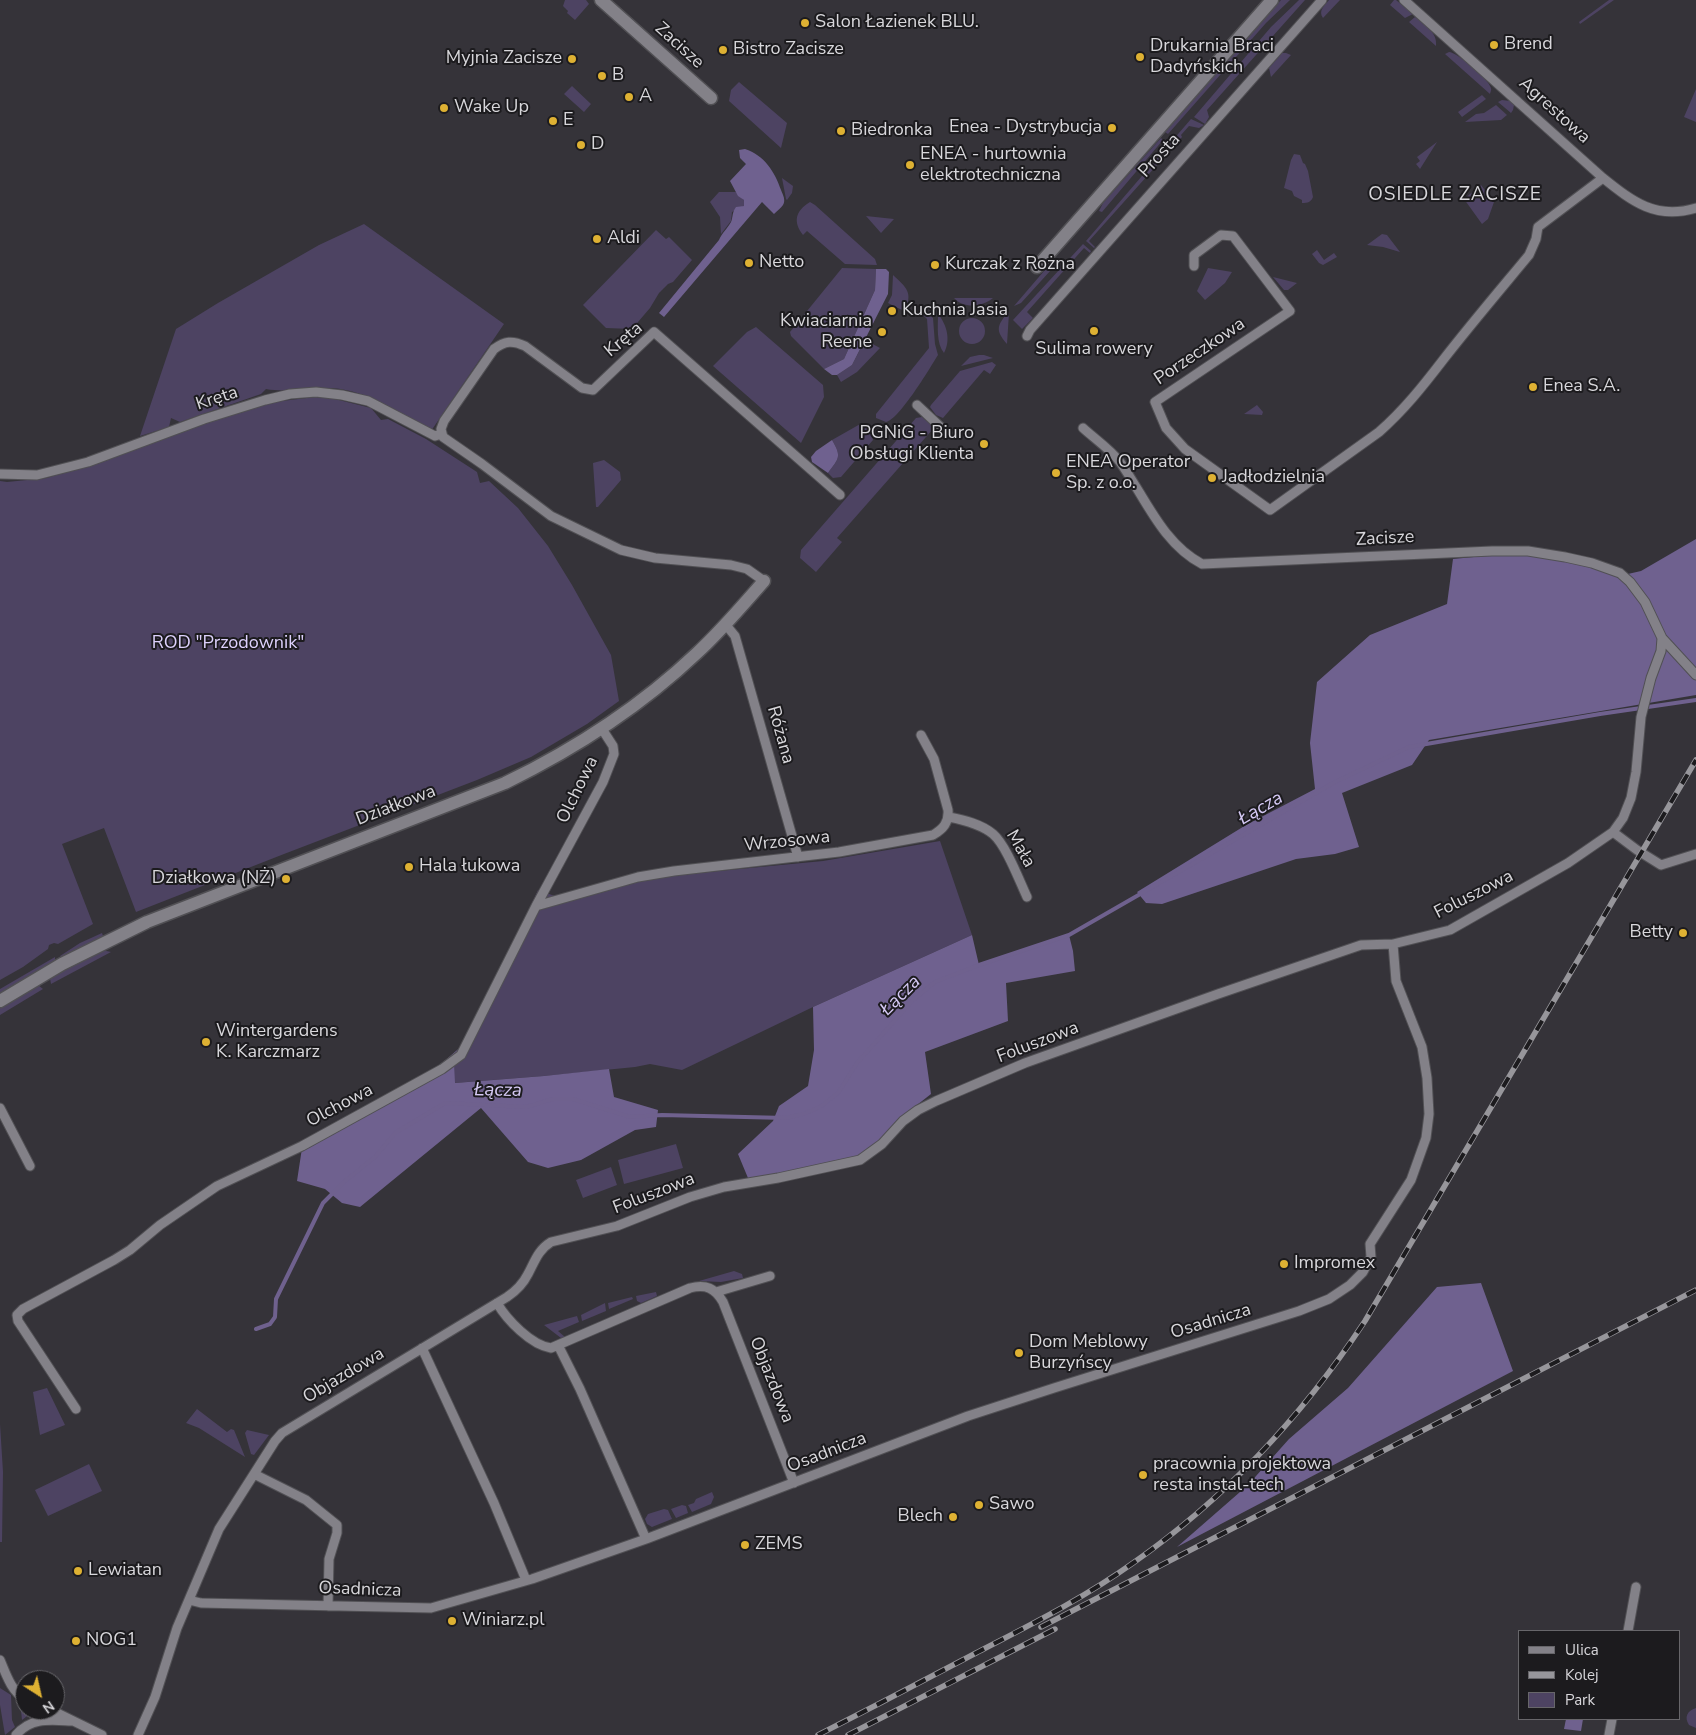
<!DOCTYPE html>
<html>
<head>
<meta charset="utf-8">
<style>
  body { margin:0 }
  #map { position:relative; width:1696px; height:1735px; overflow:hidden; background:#353339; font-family:"Nunito Sans",sans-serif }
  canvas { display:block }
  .legend { position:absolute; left:1518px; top:1630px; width:162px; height:90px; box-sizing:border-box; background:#1c1b1e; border:1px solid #67666a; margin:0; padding:6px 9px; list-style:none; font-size:15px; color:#d8d7db }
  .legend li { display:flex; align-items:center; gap:10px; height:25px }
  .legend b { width:25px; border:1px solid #67666a }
  .north { position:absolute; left:15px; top:1670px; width:50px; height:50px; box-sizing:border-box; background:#1c1b1e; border:1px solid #67666a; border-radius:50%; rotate:145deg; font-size:14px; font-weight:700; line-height:20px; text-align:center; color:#d8d7db }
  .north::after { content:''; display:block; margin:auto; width:18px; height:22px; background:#deb133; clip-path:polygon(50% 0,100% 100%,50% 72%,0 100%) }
</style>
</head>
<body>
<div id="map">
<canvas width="1696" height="1735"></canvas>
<ul class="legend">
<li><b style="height:6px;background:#838188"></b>Ulica</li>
<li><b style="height:6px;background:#97969b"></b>Kolej</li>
<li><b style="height:14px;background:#4d4362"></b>Park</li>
</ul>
<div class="north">N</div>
</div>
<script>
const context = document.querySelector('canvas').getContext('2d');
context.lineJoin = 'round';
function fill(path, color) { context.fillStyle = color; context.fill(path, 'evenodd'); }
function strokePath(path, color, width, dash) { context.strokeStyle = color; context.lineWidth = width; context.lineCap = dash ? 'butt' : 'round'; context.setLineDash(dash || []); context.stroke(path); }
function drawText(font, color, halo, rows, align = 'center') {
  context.font = font + ' "Nunito Sans",sans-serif'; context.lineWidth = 4; context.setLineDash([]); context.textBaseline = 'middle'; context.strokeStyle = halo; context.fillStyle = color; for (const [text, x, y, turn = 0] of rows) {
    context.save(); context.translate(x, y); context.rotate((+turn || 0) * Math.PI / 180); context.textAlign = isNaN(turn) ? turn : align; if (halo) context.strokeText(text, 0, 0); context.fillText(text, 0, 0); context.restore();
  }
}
const green = new Path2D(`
  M565,0H586L589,4L575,20L567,13L568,11L563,6Z
  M1281,0H1290L1266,23L1168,134L1165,132Z
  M1299,0H1305L1207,110L1209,117L1205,124L1194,117L1271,27Z
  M1329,0H1340L1323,18C1318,11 1324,6 1329,0Z
  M1394,0H1396L1413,14L1405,18L1390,5Z
  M1609,0H1614L1580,24L1579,22Z
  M1415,17C1424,23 1438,33 1436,46L1409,22Z
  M1449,52C1457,52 1487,78 1490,86C1492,90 1491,90 1490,94L1445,54Z
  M1282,53H1286L1291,55L1271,77L1269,68Z
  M739,82L787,123L781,148L729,101L731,90Z
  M572,86L591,104L584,112L564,94Z
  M1696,89V122L1684,117Z
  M1482,95L1486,99L1462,117L1458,112Z
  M1502,100L1510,101L1514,105L1513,110L1511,113L1498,102Z
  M1496,105L1507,115L1501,120L1465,122L1476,114L1484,113Z
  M1191,119L1204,125L1199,128L1189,126L1181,135L1182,137L1089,241L1095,247L1094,248L1086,241Z
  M1161,138L1163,140L1102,212L1099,211L1103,203L1118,186Z
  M1437,142L1420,169L1416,164L1420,161L1417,157Z
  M1294,154L1300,155L1303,163L1305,164L1308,171L1313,197C1311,202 1308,203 1302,203V200L1294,196L1292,191L1284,188L1291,160Z
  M782,178L793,186L792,193L787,200L786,199Z
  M1481,185L1494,202L1488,219L1482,224L1464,199Z
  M719,192H736L744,200V206L732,212L731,221L721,234L720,217L710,202Z
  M810,202L815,205L875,259L877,265L845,264L807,231L803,235C793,222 795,211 810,202Z
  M866,216L894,219L881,233Z
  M364,224L504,324L431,431C400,413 369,391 332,388C310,387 287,393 266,389L261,394L180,422L171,418L169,427L140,436L176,329L218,303L319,245Z
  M656,230L666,239L669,237L692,260L673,282L668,284L659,293L650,308L632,329L606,328L583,305Z
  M1382,234L1387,235L1400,252L1383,247L1367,245Z
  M1083,244L1091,251L1090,253L1084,248L1027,312L1033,318L1022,329L1013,320Z
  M1317,250L1324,260L1334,253L1337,257L1323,265L1319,263L1312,254Z
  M1051,266V270L1021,303L1014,306L1044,271Z
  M842,268L876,269L875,290L844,359L824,369L791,336L790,332Z
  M1208,268L1232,272L1225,283L1205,300L1197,291Z
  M893,275C906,287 914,293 904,311L888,303L892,295Z
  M1273,277L1297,283L1288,290H1284Z
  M954,298H993C982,307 964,309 954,298Z
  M926,312L933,318L935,344L938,355C930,368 899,420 886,422L876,418V414L929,348L927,319L923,315Z
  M1008,312L1009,313L1007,344C995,330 997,326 1008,312Z
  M938,314C947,325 951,340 944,353C936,343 938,326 938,314Z
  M959 331a13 13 0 1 1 26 0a13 13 0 1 1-26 0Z
  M756,327L823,385L824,397L801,443L713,366L747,332Z
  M865,340L880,348L857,372L841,382L837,375L852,365Z
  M979,355H984L993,358L961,366L970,357Z
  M992,362L996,365L990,374L984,370L943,418L936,415L930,407L931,405L960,371Z
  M315,397L331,398L371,408L381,420L388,419L426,439L477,472L480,483L489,481L518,508L548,546L572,585L611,655L619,701L587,724L531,757L477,780L284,854L136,912L104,828L62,844L93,924L58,944L54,943L49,945L48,949L23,967L0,980V481L7,482L47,478L265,403Z
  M1257,405L1263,412L1262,415L1244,414Z
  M922,417L930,424L933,429L837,538L842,542L816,572L800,558L801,550L916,418Z
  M862,423L870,428L873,440L841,477L833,478L828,473C839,458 842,457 832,440Z
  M604,460L620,472L621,480L598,507H596L593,463Z
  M940,841L972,935L813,1007L682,1070L650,1064L635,1067L544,1076L454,1083V1064L469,1036L538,890L563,899L618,884L666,876L823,861Z
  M102,933L103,936L62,958L60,956L80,943Z
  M102,950L111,952L51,984L50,978Z
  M55,957V961L0,993V989Z
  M38,985L43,989L0,1015V1008Z
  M676,1144L683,1168L624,1184L618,1160Z
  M611,1167L617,1185L583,1198L576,1180Z
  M734,1271L742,1274L743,1278L721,1282L699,1281Z
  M656,1292L657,1296L641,1303L637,1301L636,1296Z
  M632,1297L633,1299L609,1309L608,1303Z
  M605,1303L606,1311L582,1321L581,1315Z
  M577,1316L579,1322L558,1331L565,1337L561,1338L544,1325Z
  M47,1388L65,1425L40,1435L33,1392Z
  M197,1409L227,1432L231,1429L234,1430L245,1457L199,1428L186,1423Z
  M0,1424L3,1472L2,1542H0Z
  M247,1430L269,1435L254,1455L251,1454L245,1433Z
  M89,1464L102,1491L48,1516L35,1490Z
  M712,1492L714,1497L711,1504L692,1512L688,1505L694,1503L696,1499Z
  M682,1505L686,1506L688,1513L676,1518L671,1509Z
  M664,1509L668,1510L672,1519L652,1527L647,1524L645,1519L648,1514Z
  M0,1688L11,1695L12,1720L15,1727L5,1735L0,1705Z
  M20,1701L25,1705V1710H31V1713L22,1720Z
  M1696,1708V1728L1689,1725C1684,1717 1687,1711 1696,1708Z`);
const forest = new Path2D(`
  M745,149C764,155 775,172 781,190C783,195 786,200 783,205C781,208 777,211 774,214L762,202L664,317L659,313L719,240C722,233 727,229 731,222C733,217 732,212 736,207L744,206V200L738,196L730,181L746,164L740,158L739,150Z
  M876,269H886L889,272L888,294L852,365L837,375H832L824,369L844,359L875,290Z
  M832,440C842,457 839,458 828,473L812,462L811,457L816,451Z
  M1696,539V695L1429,740L1412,765L1342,793L1359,847L1335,854L1296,859L1162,904L1146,903L1137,892L1246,825L1315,789L1310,743L1317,682L1370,635L1447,604L1453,559L1504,554L1543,557L1584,564L1619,576L1641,571Z
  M972,935L979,965L1069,935L1073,951L1075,971L1006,983L1008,1021L925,1052L931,1094L903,1116L884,1140L868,1152L843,1162L750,1179L748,1178L738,1154L773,1121L779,1106L808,1086L814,1050L813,1007Z
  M463,1045L454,1064L455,1083L544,1076L609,1069L614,1097L658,1110L656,1127L635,1130L581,1160L548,1168L528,1162L481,1108L360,1207L342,1203L325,1189L297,1181L302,1148L421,1081Z
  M1481,1283L1513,1371L1177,1547L1248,1485L1289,1439L1348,1388L1437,1287Z`);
const water = new Path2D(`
  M1566,1719H1583L1581,1731L1564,1729Z`);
const stream = new Path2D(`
  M256,1329L270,1324L275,1317L276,1299L323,1203L344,1182L376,1156L395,1133L445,1103L526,1107L553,1099H573L630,1117L662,1115L786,1118L803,1114L820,1107L838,1093L857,1063L912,1001L935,982L979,965L1069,935L1335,782L1409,747L1600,714L1696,700`);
const street = new Path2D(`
  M1404,0L1603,178C1633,202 1656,220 1696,208
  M1194,266V255L1221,235L1233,236L1290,311L1155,402L1166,428L1185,449L1270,510L1379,432C1404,410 1423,386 1443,360C1471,324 1500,290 1529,255L1536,239L1538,227L1603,178
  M1027,336L1030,330L1322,0
  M917,405L947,433
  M1083,428C1095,439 1110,449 1120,462C1145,497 1162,543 1202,564L1492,551H1528L1565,557L1592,563L1620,573L1630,582L1645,602L1662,638L1696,675
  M0,474L37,475L88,462L204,419L265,400L290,394L316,392L342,395L368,401L435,436L441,434
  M764,581L747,569L731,565L655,558L621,550L551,516L482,464L443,437L441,429L444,421L494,349C505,341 512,340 525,346L582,388L593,390L654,332L840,495
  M726,625L735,636L798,857
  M949,817C964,820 981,824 993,834C1006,845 1019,880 1027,897
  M1613,832L1637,850L1661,865L1696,854
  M536,906L638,877L674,871L839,852L933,835C943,829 949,823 948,810L934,759L921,735
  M0,1108L30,1166
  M716,1292L770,1276
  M497,1303C507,1320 531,1345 551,1348L690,1288C706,1284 715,1288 723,1302L794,1483
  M558,1345L580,1389L646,1539
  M422,1348L494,1503L526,1580
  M76,1409L18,1321L17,1315L23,1309L114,1260L130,1250L160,1225L217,1186L302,1146L442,1069L461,1055L536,906L603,782L614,754L613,746L602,729
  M254,1474L306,1500L337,1525V1533L329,1559L328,1606
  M189,1600L201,1603L431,1608L532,1579L646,1539L968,1416L1054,1388L1299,1311L1329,1299L1350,1285L1363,1272L1371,1257L1370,1244L1411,1180L1426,1138L1429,1114L1427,1078L1422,1047L1396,981L1393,944
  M1628,1631L1636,1587
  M0,1660C6,1674 11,1691 25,1699
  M51,1710L102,1735
  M16,1735C31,1717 50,1720 71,1721
  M138,1735L155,1697L177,1628L219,1529L275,1441L282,1433L507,1297C516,1291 523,1284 528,1274C535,1261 538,1250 551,1242L617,1226L690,1197L724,1187L778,1178L860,1160L882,1144L903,1121L918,1110L936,1101L1025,1063L1218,994L1361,945L1393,944L1450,930L1568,863L1613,832L1623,818L1631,798L1636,772L1641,717L1651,678L1661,651L1662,638
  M1609,1735L1612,1719`);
const secondary = new Path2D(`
  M601,0L711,98
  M1037,267L1272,0
  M0,1001L62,964L147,922L505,783C575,749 640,707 697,653C721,631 742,606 764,581`);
const rail = new Path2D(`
  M1041,1627L1696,1290
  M818,1735C871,1708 923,1681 976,1653C1030,1625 1084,1598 1133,1563C1226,1498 1303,1415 1365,1321L1696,760
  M848,1735L1055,1629`);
const markers = [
  [805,23,5,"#deb133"],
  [1494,45,5,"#deb133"],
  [723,50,5,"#deb133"],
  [1140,57,5,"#deb133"],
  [572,59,5,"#deb133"],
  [602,76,5,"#deb133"],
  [629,97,5,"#deb133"],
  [444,108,5,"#deb133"],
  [553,121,5,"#deb133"],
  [1112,128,5,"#deb133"],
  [841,131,5,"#deb133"],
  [581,145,5,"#deb133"],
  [910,165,5,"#deb133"],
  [597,239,5,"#deb133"],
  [749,263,5,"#deb133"],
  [935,265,5,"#deb133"],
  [892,311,5,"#deb133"],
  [1094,331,5,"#deb133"],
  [882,332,5,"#deb133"],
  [1533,387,5,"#deb133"],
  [984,444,5,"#deb133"],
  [1056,473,5,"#deb133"],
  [1212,478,5,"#deb133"],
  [409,867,5,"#deb133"],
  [286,879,5,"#deb133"],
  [1683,933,5,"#deb133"],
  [206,1042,5,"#deb133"],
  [1284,1264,5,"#deb133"],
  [1019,1353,5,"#deb133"],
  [1143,1475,5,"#deb133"],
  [979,1505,5,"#deb133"],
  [953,1517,5,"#deb133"],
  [745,1545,5,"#deb133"],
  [78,1571,5,"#deb133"],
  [452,1621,5,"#deb133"],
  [76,1641,5,"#deb133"]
];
const poiNames = [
  ["Salon Łazienek BLU.",815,23],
  ["Brend",1504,45],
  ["Drukarnia Braci",1150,47],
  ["Dadyńskich",1150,68],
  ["Bistro Zacisze",733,50],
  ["Myjnia Zacisze",562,59,"right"],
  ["B",612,76],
  ["A",639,97],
  ["Wake Up",454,108],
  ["E",563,121],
  ["Enea - Dystrybucja",1102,128,"right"],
  ["Biedronka",851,131],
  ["D",591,145],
  ["ENEA - hurtownia",920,155],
  ["elektrotechniczna",920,176],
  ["Aldi",607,239],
  ["Netto",759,263],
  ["Kurczak z Rożna",945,265],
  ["Kuchnia Jasia",902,311],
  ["Kwiaciarnia",872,322,"right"],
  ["Reene",872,343,"right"],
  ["Sulima rowery",1094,350,"center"],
  ["Enea S.A.",1543,387],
  ["PGNiG - Biuro",974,434,"right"],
  ["Obsługi Klienta",974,455,"right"],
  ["ENEA Operator",1066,463],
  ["Sp. z o.o.",1066,484],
  ["Jadłodzielnia",1222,478],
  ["Hala łukowa",419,867],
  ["Działkowa (NŻ)",276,879,"right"],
  ["Betty",1673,933,"right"],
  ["Wintergardens",216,1032],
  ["K. Karczmarz",216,1053],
  ["Impromex",1294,1264],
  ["Dom Meblowy",1029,1343],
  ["Burzyńscy",1029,1364],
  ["pracownia projektowa",1153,1465],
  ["resta instal-tech",1153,1486],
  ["Sawo",989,1505],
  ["Blech",943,1517,"right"],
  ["ZEMS",755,1545],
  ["Lewiatan",88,1571],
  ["Winiarz.pl",462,1621],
  ["NOG1",86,1641]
];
const streetNames = [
  ["Zacisze",679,46,42],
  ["Agrestowa",1554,111,42],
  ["Prosta",1160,156,-48],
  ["Kręta",624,340,-40],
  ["Porzeczkowa",1200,352,-34],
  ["Kręta",217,399,-18],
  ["Zacisze",1385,539,-3],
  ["Różana",780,735,74],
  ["Olchowa",578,790,-64],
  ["Działkowa",396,806,-21],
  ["Wrzosowa",787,842,-6],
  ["Mała",1020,849,60],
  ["Foluszowa",1474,895,-27],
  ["Foluszowa",1038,1043,-21],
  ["Olchowa",340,1106,-28],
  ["Foluszowa",654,1194,-21],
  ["Osadnicza",1211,1322,-17],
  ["Objazdowa",344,1376,-31],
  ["Objazdowa",771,1380,68],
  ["Osadnicza",827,1453,-21],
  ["Osadnicza",360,1590,2]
];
const parkNames = [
  ["ROD \"Przodownik\"",228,644]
];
const neighbourhoodNames = [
  ["OSIEDLE ZACISZE",1455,195]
];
const waterNames = [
  ["Łącza",1261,809,-30],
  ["Łącza",901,996,-45],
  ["Łącza",498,1091,1]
];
fill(green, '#4d4362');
fill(forest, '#6f618f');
fill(water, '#6f618e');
strokePath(stream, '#6f618e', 4);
strokePath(street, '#515054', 11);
strokePath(secondary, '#515054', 15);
strokePath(street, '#838188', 9);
strokePath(secondary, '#838188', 12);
strokePath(rail, '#97969b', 5.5);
strokePath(rail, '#1c1b1e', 4, [11]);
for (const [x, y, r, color] of markers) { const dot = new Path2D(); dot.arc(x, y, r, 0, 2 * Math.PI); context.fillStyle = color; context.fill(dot); strokePath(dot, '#1c1b1e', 2); }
drawText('18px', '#d8d7db', '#1c1b1e', poiNames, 'left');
drawText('18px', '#d8d7db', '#1c1b1e', streetNames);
drawText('18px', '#ddd1fc', '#1c1b1e', parkNames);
context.letterSpacing = '1px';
drawText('19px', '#d8d7db', '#1c1b1e', neighbourhoodNames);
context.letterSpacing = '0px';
drawText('italic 19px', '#d5c9f4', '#1c1b1e', waterNames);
</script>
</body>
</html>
